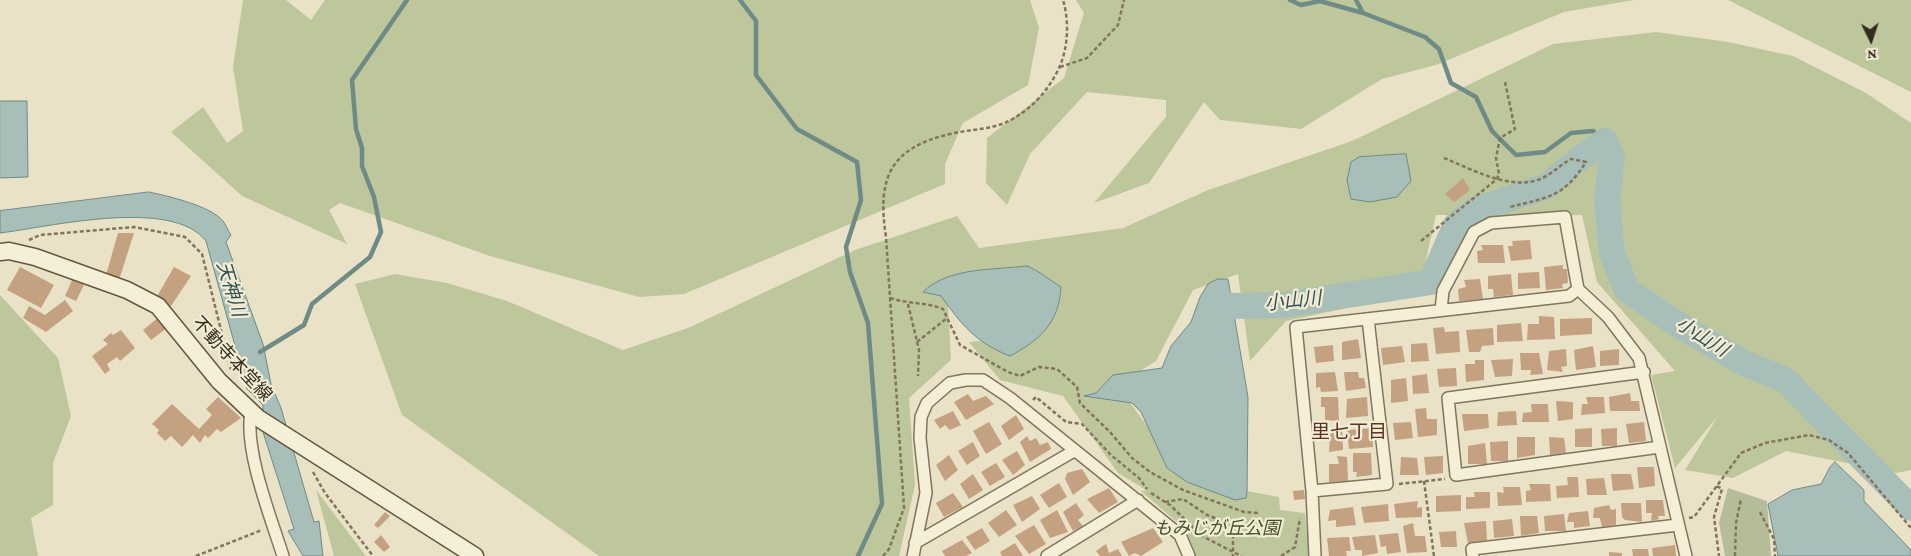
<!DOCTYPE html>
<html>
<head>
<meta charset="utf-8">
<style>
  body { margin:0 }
  #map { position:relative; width:1911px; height:556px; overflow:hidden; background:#eae2c6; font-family:"Crimson Pro",serif }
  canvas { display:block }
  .north { position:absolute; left:1846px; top:15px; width:50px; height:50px; -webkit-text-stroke:4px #f2ecd5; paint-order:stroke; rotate:176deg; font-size:14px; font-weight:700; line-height:20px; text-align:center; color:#352c20 }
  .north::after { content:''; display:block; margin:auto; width:18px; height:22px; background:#352c20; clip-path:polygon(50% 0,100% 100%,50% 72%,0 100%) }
</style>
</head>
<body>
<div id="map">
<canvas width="1911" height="556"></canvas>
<div class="north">N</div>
</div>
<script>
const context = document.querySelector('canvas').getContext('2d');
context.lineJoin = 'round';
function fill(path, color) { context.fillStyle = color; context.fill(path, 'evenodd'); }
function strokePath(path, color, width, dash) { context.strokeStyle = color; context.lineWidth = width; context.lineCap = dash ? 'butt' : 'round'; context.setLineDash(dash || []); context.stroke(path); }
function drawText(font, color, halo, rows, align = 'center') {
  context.font = font + ' "Crimson Pro","Noto Sans JP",serif'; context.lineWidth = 4.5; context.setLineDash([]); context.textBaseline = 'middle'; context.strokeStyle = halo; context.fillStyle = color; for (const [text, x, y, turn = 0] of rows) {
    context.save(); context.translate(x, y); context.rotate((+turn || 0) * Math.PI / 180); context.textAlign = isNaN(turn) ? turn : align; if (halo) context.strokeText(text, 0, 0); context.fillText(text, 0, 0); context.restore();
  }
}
const green = new Path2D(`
  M243,0H286L311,20L325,0H1030L1039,28L1028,85L963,123L945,164V184L684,294L639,297L490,256L340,203L329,210L347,244L242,196L171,132L203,107L227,143L243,131L233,67Z
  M1076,0H1634L1564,12L1436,65L1382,79L1301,129L1220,120L1204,102L1149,183L1094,203L1166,117V100L1087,92L1030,154L1007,205L986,183L987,138L1064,78L1084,13Z
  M1728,0H1911V92Z
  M1656,32L1728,42L1793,56L1866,93L1911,123V470L1897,473L1786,451L1733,478L1685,470L1718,416L1675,468L1651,375L1675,371L1597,282L1582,215H1436L1423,273L1403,296L1286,321L1250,361L1238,274L1193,290L1156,361L1117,385L1175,464L1230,488L1279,497L1280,510L1305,513L1309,556H1196L1186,530L1141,491L1146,490L1118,473L1063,396L1000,380L969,342L1014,338L947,286L951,360L909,398L915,485L899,556H599L402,415L355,284L395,274L447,283L507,301L623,350L688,328L855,250L957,216L979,248L1123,228L1208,190L1352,141L1553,44Z
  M0,295L58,358L71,416L53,463V505L31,518L38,556H0Z
  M316,490L366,556H334Z`);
const cemetery = new Path2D(`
  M1728,488L1767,501L1771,556H1725L1719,523Z`);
const water = new Path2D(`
  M0,101H27L28,177L0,178Z
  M1406,154L1411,181L1397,197L1370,202L1351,199L1347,180L1351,162L1359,157Z
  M149,192C168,196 211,206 223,221C226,225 228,231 231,235L226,242L263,344L271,384L281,408L314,522L319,521L323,556H303L288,531L294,529L262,429L263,405L247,389L206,241C172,197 49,227 0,233V211Z
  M1027,266C1040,271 1049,280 1061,287C1059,323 1040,340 1010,356C976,343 961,324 941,296L923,292C948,267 994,270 1027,266Z
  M1218,279H1228L1248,397L1247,492L1246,498L1235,500L1187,482L1167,468L1141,412L1132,403L1084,396L1096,393L1113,375L1162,368L1171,346L1191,322L1200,297L1208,284Z
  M1835,462L1864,490V501L1911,550V556H1778L1768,504L1792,490L1821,484L1830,467Z`);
const stream = new Path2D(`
  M740,0L756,21V75L797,129L857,162L861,200L846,247L850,272L868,323L882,504L858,556
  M1290,0L1301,5L1320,1L1363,13L1425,37L1439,49L1451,83L1476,97L1492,131L1516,155L1545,152L1571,133L1593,131L1605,141
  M1356,0L1363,13
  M260,352L304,325L312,304L370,257L381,232L374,197L362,166V148L356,129L352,80L407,0`);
const river = new Path2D(`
  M1580,158L1605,141L1612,158L1607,200L1612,254L1627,290L1677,324L1744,363L1785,380L1911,508
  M1230,306L1284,305L1431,282L1456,225L1475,210L1547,186L1571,166`);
const building = new Path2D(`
  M1463,178L1470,190L1454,202L1445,194Z
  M118,233H134L119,280L106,275Z
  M1530,240L1532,259L1511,261L1508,246H1513L1512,241Z
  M1481,245H1503L1505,263H1478L1477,251L1483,250Z
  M1563,265V269H1567L1568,283L1562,284L1563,288L1546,290L1544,267Z
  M20,267L54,285L41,308L7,290Z
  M174,267L191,276L171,306L156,298Z
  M1539,272L1540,288L1518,289V273Z
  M1511,274L1513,295L1494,297L1493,289H1488V276Z
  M73,278L84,285L76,301L65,296Z
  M1480,279L1483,299L1459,301L1458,289L1466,287L1464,280Z
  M65,300L73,311L46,332L23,318L29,306L45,315Z
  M1539,316L1554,317L1555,339L1527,340L1528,324H1539Z
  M159,317L167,328L151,340L143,330Z
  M1592,318V334L1560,336V319Z
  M1521,323L1523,341L1497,342V325Z
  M1444,327L1445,332L1459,331L1460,352L1436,354L1433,328Z
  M1493,328L1494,345L1482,346L1480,352H1469L1466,330Z
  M121,330L135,348L120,361L117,357L107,364L110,370L105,374L92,356L108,344L103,340L111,333L113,335Z
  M1358,339L1361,358L1342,360V342Z
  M1427,343L1429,361L1411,362V344Z
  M1333,345L1334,361L1316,363L1314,347Z
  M1402,346L1405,362L1383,365L1381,348Z
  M1593,346L1596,367L1576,370L1574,350Z
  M1566,349L1567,366L1561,367L1563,372L1547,370L1549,351Z
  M1619,349V365L1600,366V351Z
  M1520,353H1539L1543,374L1530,375L1531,370H1521Z
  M1513,359L1512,376L1495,377L1491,360Z
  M1475,360H1484V380L1466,382L1465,364H1475Z
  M1456,368L1457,386L1439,387L1437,369Z
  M1335,372L1338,391L1321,392L1320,387L1316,388V373Z
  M1344,372H1358L1359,378H1364L1366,388L1346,391Z
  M1427,374L1429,393L1413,394L1412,376Z
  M1406,378L1408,401L1391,403V380Z
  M1630,393L1631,401H1639L1640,411H1610L1609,397Z
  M968,394L973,401L986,396L994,404L966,420L954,402Z
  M218,397L241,418L221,432L217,429L208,438L205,435L200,443L193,435L182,447L171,436L165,441L157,433L159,430L152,424L172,404L199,429L212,415L206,409Z
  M1321,397H1338L1339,421L1325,420V407H1321Z
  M1367,397L1368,416L1346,418L1347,399Z
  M1586,397H1604L1605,413L1581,415L1582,404H1588Z
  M1556,401L1573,402V419L1558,421Z
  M1531,404H1548L1549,422H1522L1523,413L1532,412Z
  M1426,408L1427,419H1437V435L1418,437L1415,409Z
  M953,411L961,425L950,430L945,425L940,429L934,420Z
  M1516,411L1517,425L1497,426L1498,412Z
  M1462,414H1488L1489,428L1464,431Z
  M1016,415L1024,429L1009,440L1001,426Z
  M989,422L1002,444L986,454L973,431Z
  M1411,422L1413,438L1395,440L1393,423Z
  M1644,422L1646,441L1629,443L1626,424Z
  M1342,427L1343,450L1329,452L1330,428Z
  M1373,428V447L1349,449L1347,430Z
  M1592,428V447H1575V429Z
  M1617,428V446H1602L1601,429Z
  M1027,436L1030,441L1036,438L1040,445L1048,442L1051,449L1030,462L1020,442Z
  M1517,437H1535V455L1517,458Z
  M1549,437L1564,438L1566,453L1550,455Z
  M1508,441V461H1491L1490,442Z
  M973,442L980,456L967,465L958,451Z
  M1485,443L1487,464H1468V446Z
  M1017,451L1025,465L1013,475L1002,460Z
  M1353,453H1371L1372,475L1356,477L1357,472H1353Z
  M949,455L958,470L945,481L936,465Z
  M1337,456L1347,457L1348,481L1329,482V464H1339Z
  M1443,456V473L1426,475L1424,457Z
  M1401,457L1417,458L1419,475H1400Z
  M996,463L1005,477L990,486L981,472Z
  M1637,467H1654L1655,486L1639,488Z
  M1082,469L1090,482L1073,495L1065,479L1067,473Z
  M973,474L983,490L969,499L960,484Z
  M1611,474H1631L1634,489L1613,491Z
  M1567,477H1578L1579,497L1557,498L1556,486L1568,485Z
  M1604,478L1607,495H1587L1586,479Z
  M1059,483L1067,497L1049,508L1040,495Z
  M1529,484H1550L1551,501L1526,502V491L1531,490Z
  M1503,487H1520L1522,505L1498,506L1497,492L1504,493Z
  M1109,488L1118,502L1099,513L1087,499Z
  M1304,490L1305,499L1294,500L1293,491Z
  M1474,492H1490V508L1466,509V497H1475Z
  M953,493L963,507L944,517L936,503Z
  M1461,495V511L1436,512V496Z
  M1032,496L1040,509L1022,522L1013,505Z
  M1646,500H1663L1665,516H1658L1659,519L1651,521L1652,513H1646Z
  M1418,501L1417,508L1422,507V517L1396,518L1394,504Z
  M1076,503L1084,515L1078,520L1083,526L1073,531L1063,512Z
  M1621,503H1641L1642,522L1625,520L1622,517Z
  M1388,504L1389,521L1364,523L1361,507Z
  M1609,505L1611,510L1616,509V525L1602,527L1600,518H1593L1594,508Z
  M1353,507L1356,525L1336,527V520L1328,521L1330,510Z
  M1006,510L1017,525L999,537L988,523Z
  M1057,510L1068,532L1050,538L1040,520Z
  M1588,511L1590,526L1574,528V522H1567L1569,513Z
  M385,512L390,516L378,528L374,525Z
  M1564,514L1566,531H1545L1544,516Z
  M1520,516H1537L1539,533L1521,536Z
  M1512,519L1514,536L1494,538L1493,521Z
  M1486,521L1487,540L1468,543L1464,523Z
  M1413,523L1415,536H1425L1427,552L1407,553L1403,526Z
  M1034,525L1046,544L1029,554L1015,536Z
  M982,528L990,541L975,550L966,537Z
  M1153,528L1163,542L1141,556L1135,553L1129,556L1121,542Z
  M1456,531L1457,547H1441L1439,532Z
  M1398,533L1401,552L1387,554L1386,546L1381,547L1379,535Z
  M381,535L390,547L384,552L374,542Z
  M1375,535L1378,553L1362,556V550H1355L1352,537Z
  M1349,537L1351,551H1346L1347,556H1329L1327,538Z
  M962,540L972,553L966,556H945L942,551Z
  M1015,543L1023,556H1002L1000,552Z
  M1106,544L1109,553L1118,549L1122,556H1100L1096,551Z
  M1675,545L1676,556H1653L1652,548Z
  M1632,549H1648L1649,556H1633Z
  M1609,552L1622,553V556H1609Z`);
const path = new Path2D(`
  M1060,67L1087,58L1118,25L1124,0
  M1444,158C1474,170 1517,195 1548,175C1556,170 1562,164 1571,159L1586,162C1563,198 1548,197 1510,207
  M29,240L40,235L134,227L185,237L202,254L231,370
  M1421,241L1497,179L1499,174L1496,158L1500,138L1515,129L1505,82
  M890,298C908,304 926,302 943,309L960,345L1008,372L1020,376L1039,367L1057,369L1077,387L1080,403L1110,432L1132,458L1150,472L1183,490L1244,512L1259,513
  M908,304L919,350L918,376
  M917,342L947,318
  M1033,400L1036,397L1066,422L1082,424L1111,455L1139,478L1147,489
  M313,472L325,493L373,556
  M1424,481L1434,556
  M1399,484L1445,479
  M1717,486L1722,489L1714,517L1719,556
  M1151,493L1170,505L1202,536L1241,556
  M1165,502L1183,499L1207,515L1233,525V556
  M1760,512L1774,539L1775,556
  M1689,518L1694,517L1741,453L1765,443L1809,435L1829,440L1848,453L1911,528
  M196,556L262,530
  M883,556L889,549L904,508L886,237C877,179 889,148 950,134C970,129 991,130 1009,121C1030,110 1045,94 1056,74C1068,53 1070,23 1063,0
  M1281,556L1295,547L1300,518
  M1735,556L1736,523L1741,499`);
const street = new Path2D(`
  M1441,310L1443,291L1474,232L1491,223L1565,217L1578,289
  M1644,372L1448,398L1456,475L1660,447
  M251,412C244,450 271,518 283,556
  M1312,491L1387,484L1368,319
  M915,543L1074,451
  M913,556L926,493L920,438L921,417L927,403L950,383L966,380H983L1010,398L1180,535L1189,556
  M1047,556L1138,500
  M1315,556L1312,491L1296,327L1569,296L1578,289L1608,317L1639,358L1686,556
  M1473,556L1472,549L1678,525`);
const secondary = new Path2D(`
  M0,252L9,251L35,257L127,290L158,306L219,381L258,418L475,556`);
const streetNames = [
  ["不動寺本堂線",232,359,47]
];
const parkNames = [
  ["もみじが丘公園",1217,528]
];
const waterNames = [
  ["天神川",231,289,73],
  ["小山川",1293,301,-6],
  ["小山川",1702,337,32]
];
const neighbourhoodNames = [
  ["里七丁目",1349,432]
];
fill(green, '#bec79b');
fill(cemetery, '#b5bc99');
fill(water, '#a7beb9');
strokePath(water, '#6f8b86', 1);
strokePath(stream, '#6f8b86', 4.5);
strokePath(river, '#a7beb9', 26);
fill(building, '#c4a180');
strokePath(street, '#83745d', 14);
strokePath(secondary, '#655641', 19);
strokePath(path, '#83745d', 2.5, [4, 2.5]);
strokePath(street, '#f5efd8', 11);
strokePath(secondary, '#f5efd8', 16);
drawText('18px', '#352c20', '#f2ecd5', streetNames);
drawText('italic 18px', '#424f28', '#f2ecd5', parkNames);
drawText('italic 19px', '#315353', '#f2ecd5', waterNames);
drawText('19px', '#5d3423', '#f2ecd5', neighbourhoodNames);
</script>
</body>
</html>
